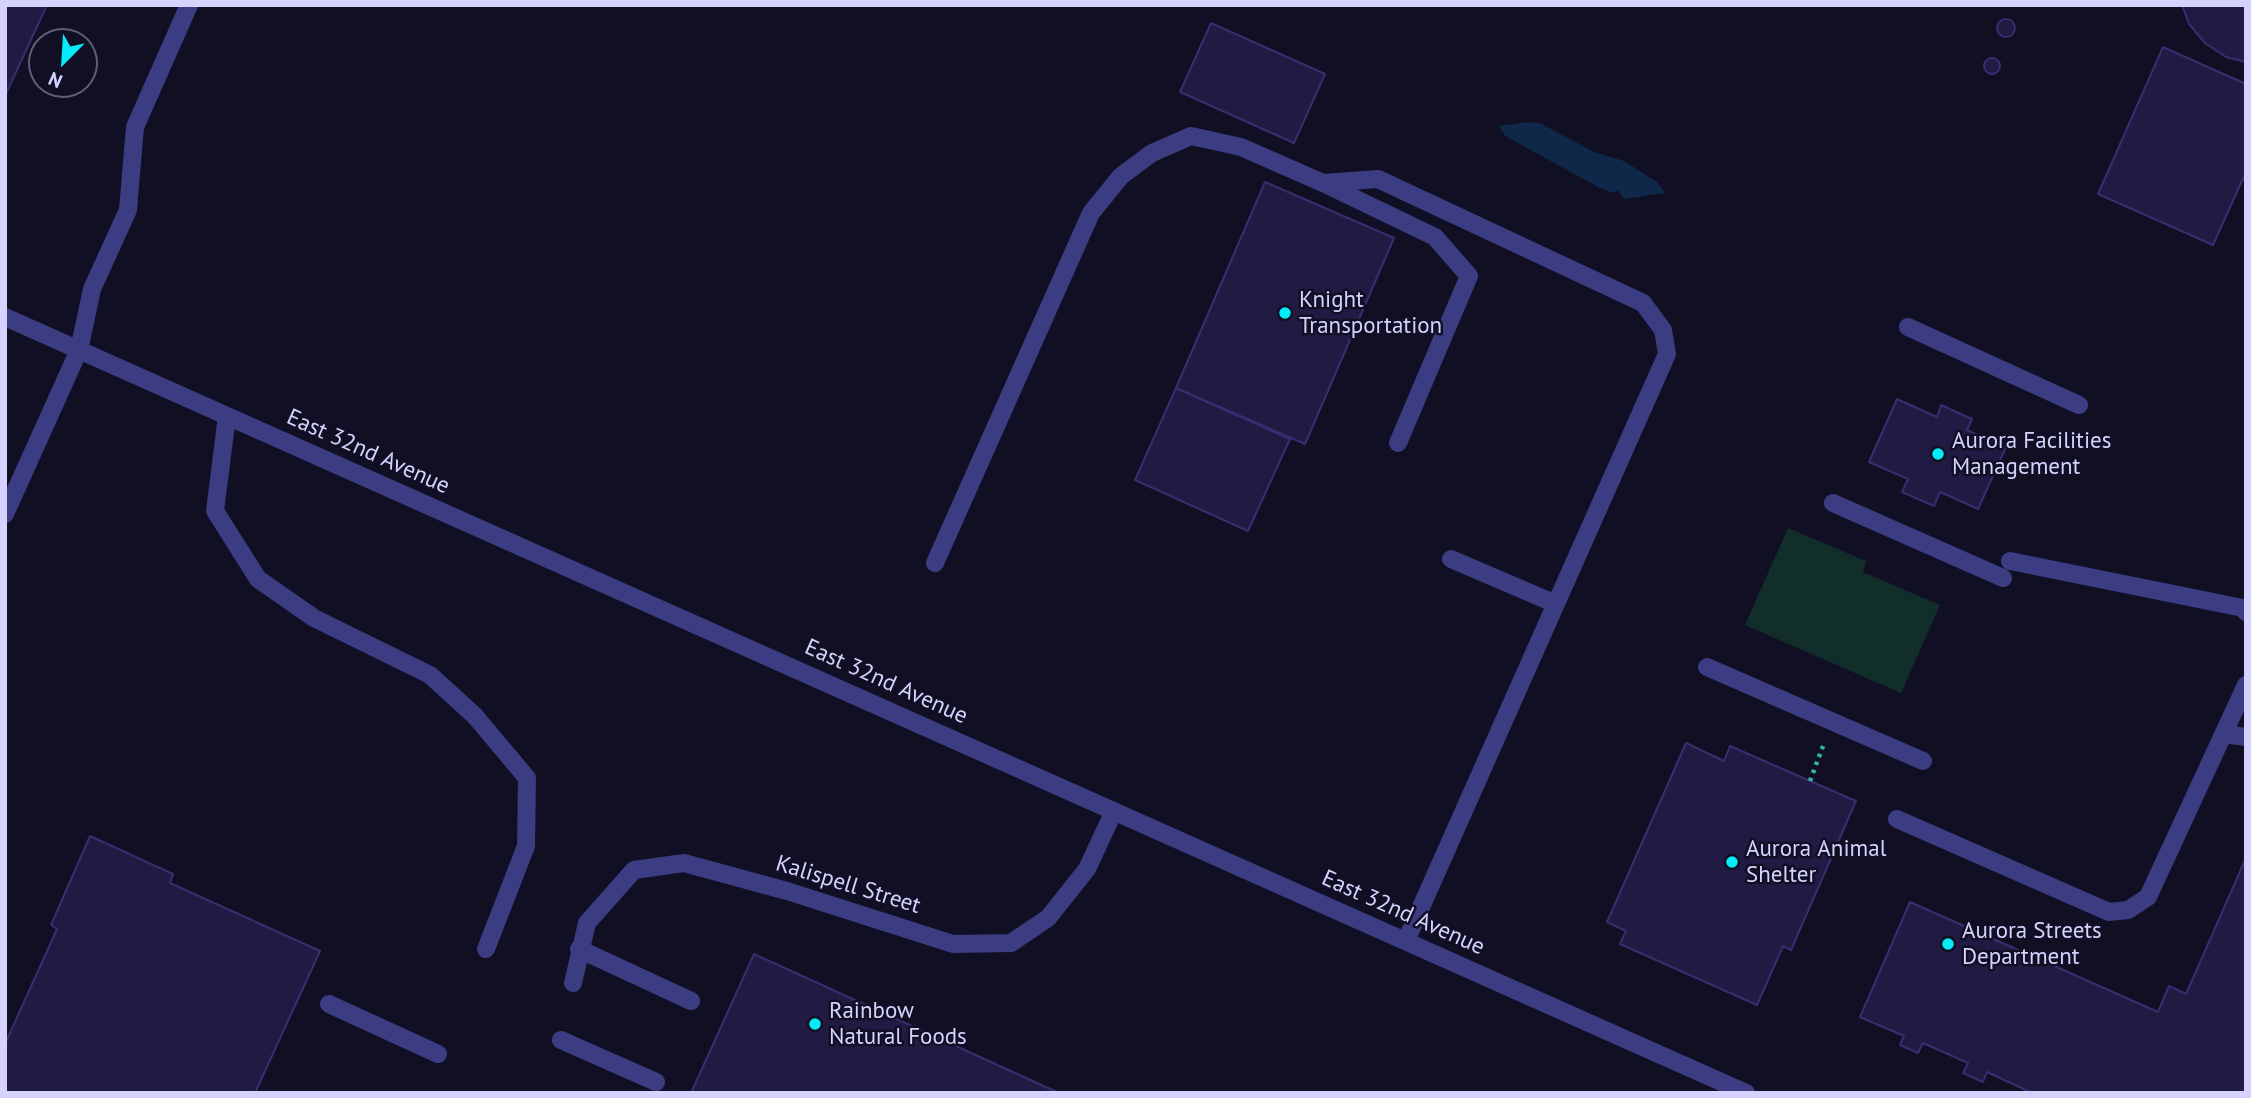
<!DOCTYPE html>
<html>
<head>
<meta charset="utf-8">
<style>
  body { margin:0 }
  #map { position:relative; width:2251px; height:1098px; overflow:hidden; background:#110f24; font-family:"PT Sans",sans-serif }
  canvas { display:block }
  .frame { position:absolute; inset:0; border:7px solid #d5d3fe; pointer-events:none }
  .north { position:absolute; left:28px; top:28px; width:70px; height:70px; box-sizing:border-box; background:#110f24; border:2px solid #5f5d7b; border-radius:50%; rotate:204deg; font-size:19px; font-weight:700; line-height:28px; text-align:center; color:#d5d3fe }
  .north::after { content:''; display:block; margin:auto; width:24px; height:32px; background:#05ecf8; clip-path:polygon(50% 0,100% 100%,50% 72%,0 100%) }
</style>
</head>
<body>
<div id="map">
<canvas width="2251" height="1098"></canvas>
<div class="frame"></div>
<div class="north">N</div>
</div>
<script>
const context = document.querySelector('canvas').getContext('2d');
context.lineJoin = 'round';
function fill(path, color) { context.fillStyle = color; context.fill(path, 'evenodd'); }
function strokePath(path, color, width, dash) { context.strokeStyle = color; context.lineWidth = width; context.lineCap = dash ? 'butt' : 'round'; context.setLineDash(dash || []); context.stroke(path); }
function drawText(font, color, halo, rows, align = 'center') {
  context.font = font + ' "PT Sans",sans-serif'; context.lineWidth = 5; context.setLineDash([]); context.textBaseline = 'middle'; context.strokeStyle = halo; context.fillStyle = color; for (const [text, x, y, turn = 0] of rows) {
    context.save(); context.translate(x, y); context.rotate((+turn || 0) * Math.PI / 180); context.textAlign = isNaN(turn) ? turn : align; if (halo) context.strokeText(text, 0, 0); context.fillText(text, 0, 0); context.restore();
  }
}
const green = new Path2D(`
  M1788,528L1866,561L1863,572L1940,605L1901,693L1745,625Z`);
const water = new Path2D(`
  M1528,122L1540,123L1594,152L1624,161L1657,182L1665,193L1624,199L1618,190L1613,193L1600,188L1505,136L1499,126Z`);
const building = new Path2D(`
  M5,5H47L5,96Z
  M2182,5H2246V62L2226,57L2205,43L2189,24Z
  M1997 28a9 9 0 1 1 18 0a9 9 0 1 1-18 0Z
  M1211,23L1325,74L1294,143L1180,92Z
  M2163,47L2246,84V172L2213,245L2098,194Z
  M1984 66a8 8 0 1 1 16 0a8 8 0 1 1-16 0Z
  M1265,182L1394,238L1305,444L1176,388Z
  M1176,388L1290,439L1248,531L1135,480Z
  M1897,399L1937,417L1941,405L1972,419L1967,430L2006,447L1978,509L1940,492L1934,506L1902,492L1908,479L1869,462Z
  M1686,743L1724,761L1730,746L1856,801L1791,950L1783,946L1757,1005L1620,944L1626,931L1607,922Z
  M90,836L173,874L170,883L320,951L255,1093H5V1044L57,929L51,925Z
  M2246,858V1093H2032L1987,1072L1983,1082L1963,1073L1968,1063L1923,1043L1918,1053L1900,1045L1904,1036L1860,1017L1910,902L2158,1012L2169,986L2186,994Z
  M754,954L1059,1093H691Z`);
const path = new Path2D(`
  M1810,781L1823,746`);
const minor = new Path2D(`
  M1323,183L1435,237L1469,276L1398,443
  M5,317L1746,1093
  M1908,327L2079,405
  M227,416L215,511L258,579L314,618L430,675L475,716L527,778L526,846L486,949
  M1833,503L2003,578
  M5,514L79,350L92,289L128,210L135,127L189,5
  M1451,559L1556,604
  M2010,561L2243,608L2246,612
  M935,563L1091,213L1121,176L1152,153L1191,136L1241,147L1323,183L1378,179L1643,303L1663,330L1667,354L1406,941
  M1707,667L1923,761
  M2223,734L2246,737
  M1897,819L2109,912L2128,910L2148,897L2246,685
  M579,949L691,1001
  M573,983L587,923L634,870L684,863L787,891L953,944L1011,943L1048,918L1087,869L1114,811
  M329,1004L438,1054
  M561,1040L656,1082`);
const markers = [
  [1285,313,7,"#05ecf8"],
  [1938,454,7,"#05ecf8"],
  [1732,862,7,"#05ecf8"],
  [1948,944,7,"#05ecf8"],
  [815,1024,7,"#05ecf8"]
];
const poiNames = [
  ["Knight",1299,300],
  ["Transportation",1299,326],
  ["Aurora Facilities",1952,441],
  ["Management",1952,467],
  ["Aurora Animal",1746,849],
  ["Shelter",1746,875],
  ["Aurora Streets",1962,931],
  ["Department",1962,957],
  ["Rainbow",829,1011],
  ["Natural Foods",829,1037]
];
const streetNames = [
  ["East 32nd Avenue",368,452,24],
  ["East 32nd Avenue",886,682,24],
  ["Kalispell Street",848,885,17],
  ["East 32nd Avenue",1403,913,24]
];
fill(green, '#122e2b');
fill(water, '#0f2748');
fill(building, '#211b44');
strokePath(building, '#372e70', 2);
strokePath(path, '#31b4a5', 4.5, [3.5, 5]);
strokePath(minor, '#3b3c82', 18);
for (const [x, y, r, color] of markers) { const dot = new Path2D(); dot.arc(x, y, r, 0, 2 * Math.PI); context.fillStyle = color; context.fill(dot); strokePath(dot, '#110f24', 2.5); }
drawText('23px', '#d5d3fe', '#110f24', poiNames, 'left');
drawText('23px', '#d5d3fe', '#110f24', streetNames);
</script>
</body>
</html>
